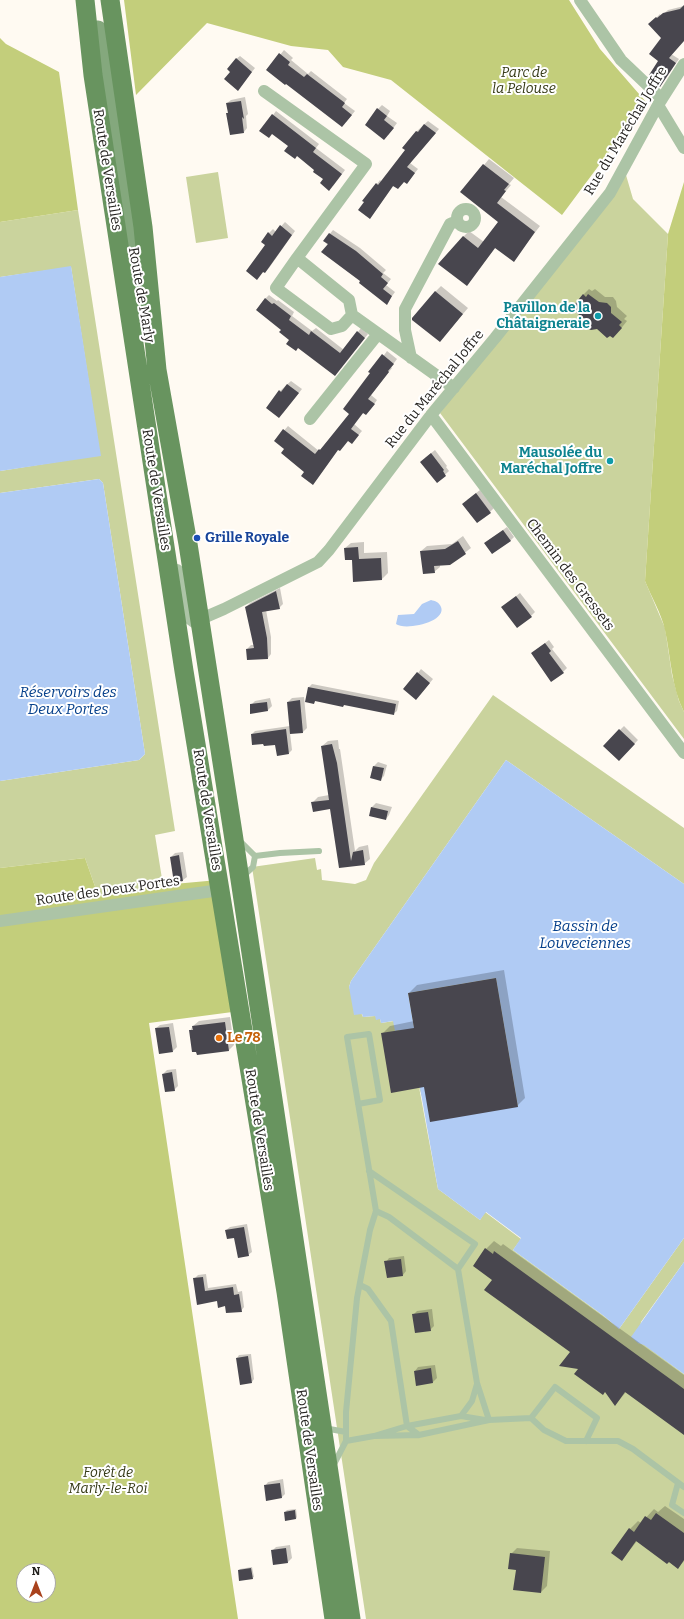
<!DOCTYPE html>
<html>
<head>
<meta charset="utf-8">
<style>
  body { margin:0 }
  #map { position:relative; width:684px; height:1619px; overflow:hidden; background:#fffaf2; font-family:Bitter,serif }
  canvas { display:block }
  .north { position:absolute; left:16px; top:1563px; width:40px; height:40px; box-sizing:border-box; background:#fff; border:1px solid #a8a7a6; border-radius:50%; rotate:0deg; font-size:11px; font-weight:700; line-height:16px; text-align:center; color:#252320 }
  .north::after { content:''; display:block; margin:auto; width:14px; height:18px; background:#a9421d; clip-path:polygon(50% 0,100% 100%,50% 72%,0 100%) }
</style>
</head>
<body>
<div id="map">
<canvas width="684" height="1619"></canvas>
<div class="north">N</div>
</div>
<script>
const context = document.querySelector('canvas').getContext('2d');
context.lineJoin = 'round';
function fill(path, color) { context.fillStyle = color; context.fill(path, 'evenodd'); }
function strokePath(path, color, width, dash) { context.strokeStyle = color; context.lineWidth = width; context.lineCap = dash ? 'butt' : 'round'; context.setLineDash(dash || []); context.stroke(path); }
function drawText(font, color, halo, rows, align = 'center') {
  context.font = font + ' Bitter,serif'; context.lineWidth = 4; context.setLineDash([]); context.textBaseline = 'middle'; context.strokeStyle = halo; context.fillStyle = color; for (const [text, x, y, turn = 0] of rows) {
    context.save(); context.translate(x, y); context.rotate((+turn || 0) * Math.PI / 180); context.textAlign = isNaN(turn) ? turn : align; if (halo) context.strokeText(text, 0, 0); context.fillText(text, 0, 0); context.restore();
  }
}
const green = new Path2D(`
  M218,172L228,238L196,243L186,177Z
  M626,175L633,199L668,234L645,581L665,628L672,675L679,701L684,712V739L440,413Z
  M78,210L175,831L155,835L163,885L98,895L85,858L0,868V781L139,760L145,754L103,483L99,479L0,493V471L100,455L71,267L0,277V222Z
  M493,695L684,828V884L506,760L351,981L349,987L363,1017L375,1016L380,1019L381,1023L394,1021L399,1030L417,1045L408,993L496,978L518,1107L430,1122L419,1087L438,1189L480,1220L485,1212L521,1239L513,1250L604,1316L619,1329L684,1238V1262L641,1322L638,1343L644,1344L684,1374V1619H366L252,867L315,858L317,870L321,869L322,880L355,884L366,880L374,863Z`);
const forest = new Path2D(`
  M124,0H569L600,49L646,102L562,215L391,80L343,67L328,50L291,46L207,23L136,95Z
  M0,38L6,44L59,72L78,210L0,222Z
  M684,182V712C671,686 671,658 665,630C662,615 651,596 645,581L668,234Z
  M85,858L98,895L163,885L218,880L240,1011L149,1023L238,1619H0V868ZM24,1571H48V1595H24Z`);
const water = new Path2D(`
  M71,266L101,456L0,471V277Z
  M99,479L103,483L145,754L139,760L0,781V493Z
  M431,600C435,601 439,602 441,607C447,622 405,631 396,624L398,615L414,614L422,604Z
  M506,760L684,884V1238L619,1329L604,1316L513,1250L521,1238L486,1212L480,1220L438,1189L420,1088L411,1083L518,1107L496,978L408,993L417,1045L400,1035L399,1030L395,1031L393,1021L381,1023L380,1019L376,1020L375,1016L363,1017L362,1014L354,1015L349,987L351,981Z
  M684,1262V1374L644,1345L638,1343L631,1337Z`);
const shadow = new Path2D(`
  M684,6V40L671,54L679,59L660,86L659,61L662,38L650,24L660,14L661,16L668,10Z
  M284,50L293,58L291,60L308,74L311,71L347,99L344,103L355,111L346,122L268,70Z
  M240,56L255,68L241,86L236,59Z
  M245,97L248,114L246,116L247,128L244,132L227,113L229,112L227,103L231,100Z
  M382,105L390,111L387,116L397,123L388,135L378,109Z
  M276,111L319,144L316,148L345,170L333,186L289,146L273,115Z
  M428,121L439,129L410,163L418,169L410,179L394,185L373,214L377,184L380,180L382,182L406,150L404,148L417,131Z
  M489,159L514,178L509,184L511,185L501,197L540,226L514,260L496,247L467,284L463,237L469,231L484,242L499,221L484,165Z
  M285,222L295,231L269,268L265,272L264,271L257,278L269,233L273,229L276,232Z
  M333,230L360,248L386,270L383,273L391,279L386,285L395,292L387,303L361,281L324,241Z
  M441,286L468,308L440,341L435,292Z
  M589,289L592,291L595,289L605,297H613L616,301L617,307L627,316L624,319L627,321L619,331L583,295Z
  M269,295L277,301L278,300L294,312L292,316L312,331L316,328L344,350L361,328L368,334L338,371L291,340L283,329L265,299Z
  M387,351L397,359L391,367L392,368L371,395L377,400L370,410L364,412L354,424L362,431L355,439L348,440L338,449L316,480L306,472L285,449L275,441L288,426L319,451L351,414L365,382Z
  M291,381L302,389L283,413L267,408L280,391Z
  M435,450L447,466L446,467L449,471L437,482L425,458Z
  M480,490L494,508L490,512L467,500Z
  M507,527L514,537L510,541L489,540Z
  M463,536L471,548L450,564H440V567L434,572L421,551L427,546L452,544Z
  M364,542V553L387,552L388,573L382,579L353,559L345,548L351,543Z
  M280,588L283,604L279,608L266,610L271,637V654L268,658L247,649L251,645H254L246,607L250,603Z
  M520,593L535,612L531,616L506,604Z
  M549,640L554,647L552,649L567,668L563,672L536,650Z
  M421,669L433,679L420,695L418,673Z
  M312,684L399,701L397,711L393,714L345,704L316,700L314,703L306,701L309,687Z
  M304,697L307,728L303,732L290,733L292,750L289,753L276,743L252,734L255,731L290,726L288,702L292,698Z
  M270,698L272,706L268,710L251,705L255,701Z
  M624,726L638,740L619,760L604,746Z
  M338,740L339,749H340L355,851L359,847L368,845L370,859L364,864L340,867L331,808L313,802L318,797L329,795L322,746L328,741Z
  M378,762L387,765L384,776L381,779L374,766Z
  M376,803L392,807L389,815L386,819L371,816L372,807Z
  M183,852L187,877L183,880L171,857L175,853Z
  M504,970L525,1098L517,1106L425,1086L382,1034L390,1026L414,1021L409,993L417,985Z
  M230,1017L234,1045L229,1050L198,1054L190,1031L193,1026L199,1021Z
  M173,1023L177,1047L173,1051L156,1028L160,1025Z
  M176,1069L178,1086L174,1090L163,1074L167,1070Z
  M247,1224L252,1252L248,1255L234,1237L226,1230L230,1227Z
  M494,1241L501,1246L503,1244L684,1375V1434L626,1392L616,1404L605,1391L580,1368L571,1352L493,1280L486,1249Z
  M404,1256L406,1271L403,1275L386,1262L389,1258Z
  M206,1274L208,1288L236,1284L238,1292L242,1291L244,1307L241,1311L218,1300L198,1303L194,1279L198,1275Z
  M432,1309L434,1326L430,1330L413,1315L417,1311Z
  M251,1354L254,1379L252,1382L237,1358L239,1355Z
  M435,1365L437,1378L433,1382L415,1371L418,1367Z
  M283,1479L285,1494L281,1498L265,1486L268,1482Z
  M665,1506L684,1519V1561L678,1568L637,1541L622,1560L630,1529L638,1521L641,1523L654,1509L658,1512Z
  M296,1509L297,1517L296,1519L285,1512L287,1510Z
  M290,1545L292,1558L288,1562L274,1564L272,1551L276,1547Z
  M517,1548L550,1551L547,1586L541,1592L511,1554Z
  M252,1567L254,1577L252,1578L239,1570L240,1569Z`);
const building = new Path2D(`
  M684,5V41L669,58L676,63L660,87L649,75L658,61L649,54L661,38L648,24L656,17L657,18L663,13L680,9Z
  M279,53L290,62L288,65L304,77L307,74L345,103L342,107L352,115L342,127L286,84L285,85L266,70Z
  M236,58L252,72L238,91L224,79L230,72L227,69Z
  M241,101L244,119L242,117L244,133L230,135L226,113H228L226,103Z
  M377,108L387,116L384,120L394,128L384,140L365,125Z
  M272,114L316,148L313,152L342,174L329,191L320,183L323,179L313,172L314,170L297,156L295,159L284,151L288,146L272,134L269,138L259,131Z
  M424,124L436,133L407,167L415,173L407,184L404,182L398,189L393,186L370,219L358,210L364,202L362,201L376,183L378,185L405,150L402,148L416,131L418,132Z
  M483,164L509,184L504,190L506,191L497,203L535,232L514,262L495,248L467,286L438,264L463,236L478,248L498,222L460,192Z
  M280,225L292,235L265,273L263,272L257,280L246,271L265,245L261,242L268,232L272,236Z
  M329,233L356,251L383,274L381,277L388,283L383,289L392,296L387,305L359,283L360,281L321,252L328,244L323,241Z
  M435,291L463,314L440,342L412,320V318Z
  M583,294L586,297L588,294L599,302L607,303L611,307V313L622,322L619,325L622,328L613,338L610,336L607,338L597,329L591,330L586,328V320L574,311L577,307L574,305Z
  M265,298L272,304L274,303L291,316L289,320L309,335L311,331L340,353L357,331L365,338L335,376L298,348L296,351L286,344L289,340L279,332L281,330L256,310Z
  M382,354L394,364L388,371L389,372L368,399L375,404L366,415L363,413L351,429L359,435L352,444L348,441L340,451L338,450L313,485L301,476L304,472L281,453L284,449L274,441L283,429L315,454L319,449L320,450L349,414L343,409L370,373L368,372Z
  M287,384L299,393L279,418L266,408L279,390L281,392Z
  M431,453L444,470L443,471L446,476L437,483L420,462Z
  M476,493L491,513L477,523L462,504Z
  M503,530L511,541L492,554L484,543Z
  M458,541L466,554L450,565L434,566L435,573L423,574L420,551L445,549Z
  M358,547L359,559L381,558L382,580L353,582L352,560H345L344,548Z
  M276,591L280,609L262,612L267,638L268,659L247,660L246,649L254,648L245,607Z
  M516,596L532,617L517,628L501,607Z
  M545,643L551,651L549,653L564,673L551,682L531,653Z
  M417,672L430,683L416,700L403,689Z
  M308,687L396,704L394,715L344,705L343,707L315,701L314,704L305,702Z
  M300,700L303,733L290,734L287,702Z
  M267,702L268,711L250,714V704Z
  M286,729L289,754L277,756L275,745L264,746L263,744L252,745L251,734Z
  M619,729L635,744L619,761L603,746Z
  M332,744L337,763L351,861L353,852L363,850L365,865L339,868L330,809L313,812L311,802L329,800L321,746Z
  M373,766L384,768L381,781L370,778Z
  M371,807L388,811L386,820L369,816Z
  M179,855L183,881L174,883L170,857Z
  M496,978L518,1107L430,1122L424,1087L391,1093L381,1033L414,1028L408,993Z
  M225,1022L229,1051L197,1055L196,1052H192L189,1030H193L192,1026Z
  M169,1027L173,1052L159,1054L155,1028Z
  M172,1072L175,1091L165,1092L162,1074Z
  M244,1227L249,1256L238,1258L234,1238L227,1239L225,1230Z
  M485,1248L493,1254L494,1251L684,1389V1435L625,1392L615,1406L605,1392L603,1395L574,1374L578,1369L559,1366L570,1352L484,1290L492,1280L473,1266Z
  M401,1259L403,1276L387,1278L384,1261Z
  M203,1277L205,1291L233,1287L234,1295L239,1294L242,1312L226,1313L225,1306L218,1308L217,1301L197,1305L193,1278Z
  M428,1312L431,1331L415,1333L412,1314Z
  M248,1356L252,1383L240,1385L236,1358Z
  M431,1368L433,1383L416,1386L414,1371Z
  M280,1483L282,1498L266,1501L264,1485Z
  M295,1510L296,1519L285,1521L284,1512Z
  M656,1513L684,1533V1560L678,1569L669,1562L667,1564L636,1541L622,1561L611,1553L629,1528L634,1532L645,1516L651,1520Z
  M286,1548L288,1563L273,1565L271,1550Z
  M510,1553L545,1557L541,1593L513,1590L516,1570L508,1569Z
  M251,1568L253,1579L239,1581L238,1570Z`);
const service = new Path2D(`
  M239,840L255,856
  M255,856L280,853L319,851
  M242,877L253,867L255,856
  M369,1171L475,1244L458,1269
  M376,1211L389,1217L458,1269L477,1383L489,1420
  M360,1285L368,1289L391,1321L407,1426L419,1435
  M461,1416L472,1401L477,1384
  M531,1418L555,1387L597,1418L586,1441
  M324,1428L346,1432
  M374,1436L419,1435L489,1420L531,1418L544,1430L566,1441H618L633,1449L684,1487
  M346,1441L374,1436L407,1426L461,1416L485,1420
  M333,1466L346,1441V1412L357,1298L370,1230L376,1211L347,1037L369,1034L380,1100L358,1104
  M678,1483L672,1505L684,1513`);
const minor = new Path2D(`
  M580,0L621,60L662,99
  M264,91L366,164L297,258
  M658,105L684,148
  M457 218a9 9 0 1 1 18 0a9 9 0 1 1-18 0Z
  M352,315L342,326L331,329L276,288L297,258L349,300L352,315L454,388
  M411,358L405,330V309L450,224L457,221
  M431,415L684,753
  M310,419L378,334
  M177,570L190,619L194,622L224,609L318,562L329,550L431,415L495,338L610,193L658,105L684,64
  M0,921L220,890`);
const secondary = new Path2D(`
  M98,29L143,304`);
const primary = new Path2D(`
  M85,0L93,75L184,671L286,1292L334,1619
  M110,0L143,227L157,370L188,544L233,833L351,1619`);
const markers = [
  [598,316,4,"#0f9aa8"],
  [610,461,4,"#0f9aa8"],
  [197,538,4,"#1a4fb4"],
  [219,1038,4,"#e8710a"]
];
const parkNames = [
  ["Parc de",524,73],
  ["la Pelouse",524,89],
  ["Forêt de",108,1473],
  ["Marly-le-Roi",108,1489]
];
const streetNames = [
  ["Rue du Maréchal Joffre",626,131,-59],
  ["Route de Versailles",107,170,81],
  ["Route de Marly",141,295,80],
  ["Rue du Maréchal Joffre",435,389,-51],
  ["Route de Versailles",156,490,81],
  ["Chemin des Gressets",570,575,53],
  ["Route de Versailles",207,810,81],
  ["Route des Deux Portes",108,891,-8],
  ["Route de Versailles",259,1130,81],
  ["Route de Versailles",309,1450,82]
];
const cultureNames = [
  ["Pavillon de la",590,308],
  ["Châtaigneraie",590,324],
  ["Mausolée du",602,453],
  ["Maréchal Joffre",602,469]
];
const transitNames = [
  ["Grille Royale",205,538]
];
const foodNames = [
  ["Le 78",227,1038]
];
const waterNames = [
  ["Réservoirs des",68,693],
  ["Deux Portes",68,710],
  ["Bassin de",585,927],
  ["Louveciennes",585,944]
];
fill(green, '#cad39d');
fill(forest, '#c3ce7b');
fill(water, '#b0cbf4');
fill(shadow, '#0003');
fill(building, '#48464e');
strokePath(service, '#acc4a6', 6);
strokePath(minor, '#acc4a6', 12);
strokePath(secondary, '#84a87d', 17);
strokePath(primary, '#68945f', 19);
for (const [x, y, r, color] of markers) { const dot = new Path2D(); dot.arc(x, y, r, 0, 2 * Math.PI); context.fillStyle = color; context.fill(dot); strokePath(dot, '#fff', 1.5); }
drawText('italic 14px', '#373b18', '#fff', parkNames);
drawText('14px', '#252320', '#fff', streetNames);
drawText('bold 14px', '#0d838f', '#fff', cultureNames, 'right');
drawText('bold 14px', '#164399', '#fff', transitNames, 'left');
drawText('bold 14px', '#c56008', '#fff', foodNames, 'left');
drawText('italic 15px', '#06408b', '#fff', waterNames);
</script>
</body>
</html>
